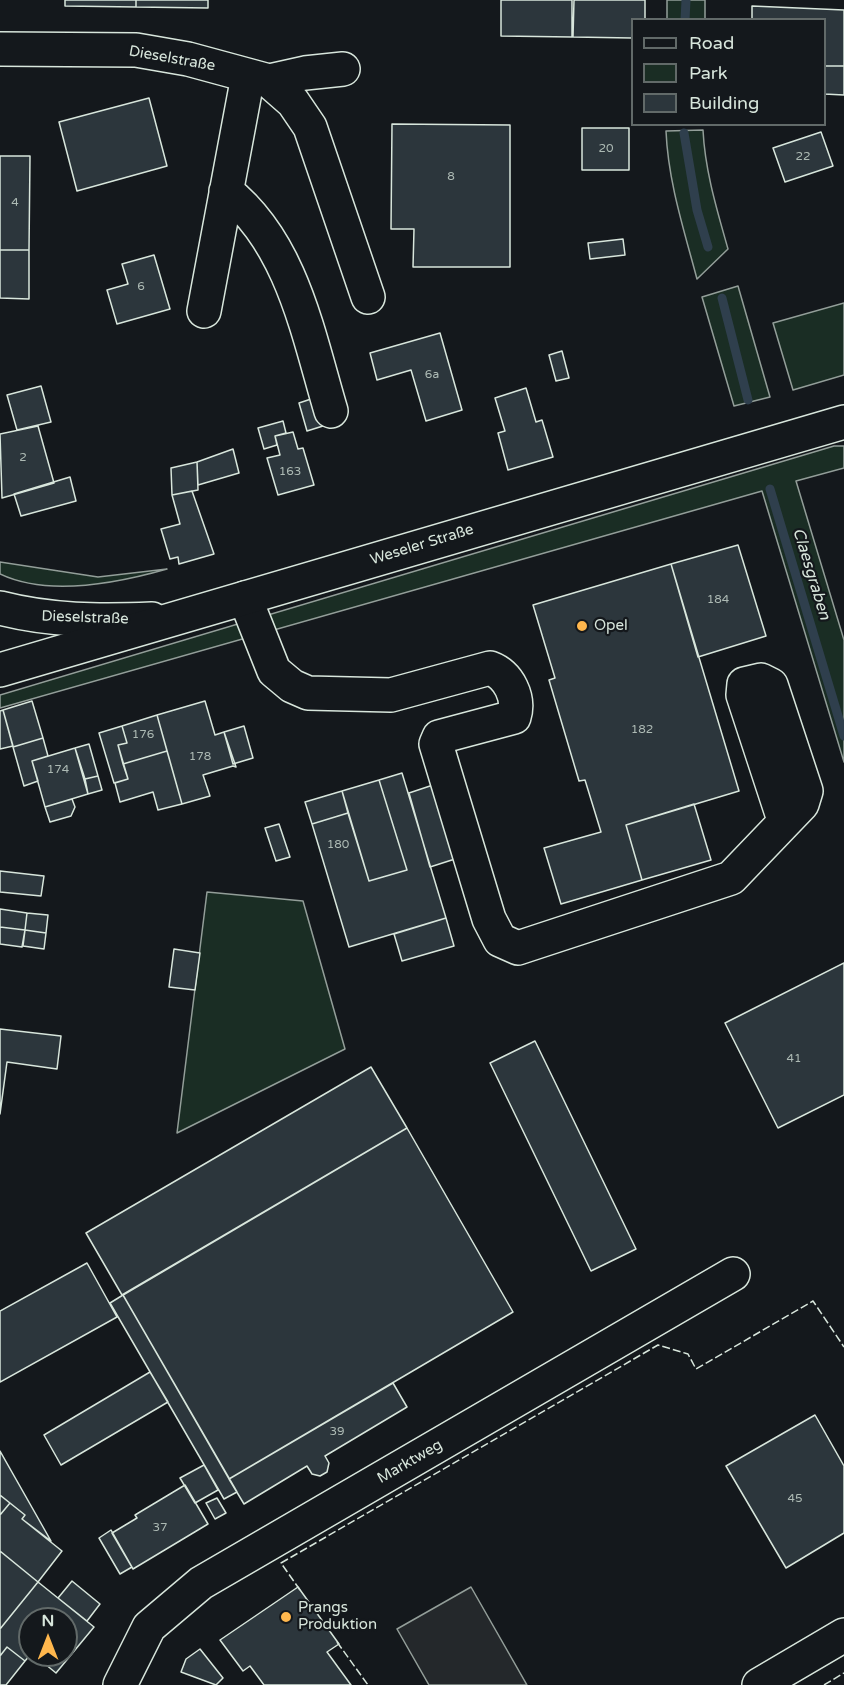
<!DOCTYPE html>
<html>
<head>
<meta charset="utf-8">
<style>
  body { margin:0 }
  #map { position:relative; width:844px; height:1685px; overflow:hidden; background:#14181c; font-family:"Varela Round",sans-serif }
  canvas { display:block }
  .legend { position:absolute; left:631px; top:18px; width:195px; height:108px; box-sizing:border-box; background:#14181c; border:2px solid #626a69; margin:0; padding:8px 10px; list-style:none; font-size:18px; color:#d8e6dc }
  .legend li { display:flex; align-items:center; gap:12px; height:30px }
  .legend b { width:30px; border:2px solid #626a69 }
  .north { position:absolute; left:18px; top:1607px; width:60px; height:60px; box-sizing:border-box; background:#14181c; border:2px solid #626a69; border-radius:50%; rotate:0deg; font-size:16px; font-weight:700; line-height:24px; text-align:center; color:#d8e6dc }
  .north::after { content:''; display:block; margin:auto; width:21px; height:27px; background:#ffb74d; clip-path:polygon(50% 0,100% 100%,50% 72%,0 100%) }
</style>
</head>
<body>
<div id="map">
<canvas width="844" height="1685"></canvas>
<ul class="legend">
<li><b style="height:8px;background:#14181c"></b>Road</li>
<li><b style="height:16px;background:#1a2d24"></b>Park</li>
<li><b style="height:16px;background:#2c363c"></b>Building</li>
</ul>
<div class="north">N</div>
</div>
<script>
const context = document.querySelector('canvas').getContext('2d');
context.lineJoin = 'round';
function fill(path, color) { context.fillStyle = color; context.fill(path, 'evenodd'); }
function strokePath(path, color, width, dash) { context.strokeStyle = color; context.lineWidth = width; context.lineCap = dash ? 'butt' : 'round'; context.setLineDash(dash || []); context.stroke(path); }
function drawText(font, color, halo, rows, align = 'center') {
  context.font = font + ' "Varela Round",sans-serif'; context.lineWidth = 4.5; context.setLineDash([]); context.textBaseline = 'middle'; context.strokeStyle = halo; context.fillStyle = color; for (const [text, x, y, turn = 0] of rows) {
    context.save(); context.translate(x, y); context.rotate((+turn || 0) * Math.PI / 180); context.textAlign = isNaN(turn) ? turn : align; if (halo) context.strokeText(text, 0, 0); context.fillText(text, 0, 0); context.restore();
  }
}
const green = new Path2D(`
  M667,0H705V19H667Z
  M703,130C705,171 717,210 728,249L697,279C684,230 668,181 666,131Z
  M738,286L770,397L734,406L702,297Z
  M844,303V375L793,390L773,323Z
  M834,446H844V468L796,481L844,640V762L762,491L0,708V695Z
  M0,562L98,577L167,569C118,583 48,597 0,574Z
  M207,892L303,901L345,1049L177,1133Z`);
const parking = new Path2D(`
  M471,1587L527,1685H429L397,1629Z`);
const stream = new Path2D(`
  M685,20L686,0
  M684,133L697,210L708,247
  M722,298L748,400
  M770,489L844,736`);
const building = new Path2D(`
  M65,0H136V7L65,6Z
  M136,0H208V8L136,7Z
  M501,0H572V37L501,36Z
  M574,0H645V20H632V38L573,37Z
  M752,6L844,10V66H824V20H752Z
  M824,66H844V95L824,94Z
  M149,98L167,166L77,191L59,122Z
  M392,124L510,125V267H413L414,229H391Z
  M582,128H629V170H582Z
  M821,132L833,166L785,182L773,148Z
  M0,156H30L29,250H0Z
  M623,239L625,255L590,259L588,243Z
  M0,250H29V299L0,298Z
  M154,255L170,309L117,324L107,290L128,284L122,264Z
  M440,333L462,410L426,421L411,370L377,380L370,353Z
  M562,351L569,378L556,381L549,355Z
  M41,386L51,422L17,430L7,395Z
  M526,388L536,422L542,420L553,457L508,470L498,433L505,431L495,398Z
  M314,398L323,426L307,431L299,403Z
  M283,421L286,433L275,436L277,445L264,449L258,428Z
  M38,426L54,483L2,498L0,434Z
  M293,432L298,449L303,448L314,485L278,495L267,458L280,455L275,436Z
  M233,449L239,473L198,485L197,462Z
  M197,462L198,490L172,495L171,468Z
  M70,477L76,501L21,516L14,494Z
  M192,491L214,554L179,564L178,557L170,559L161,529L180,524L172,495Z
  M738,545L766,636L698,657L671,564Z
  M671,564L739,791L626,825L642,880L561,904L544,848L601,832L585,780L579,781L549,680L555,678L533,605Z
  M32,701L43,738L13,747L3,710Z
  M205,701L215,735L224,732L236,767L233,766L203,775L210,796L182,804L157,715Z
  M3,710L13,746L0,749V711Z
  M157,715L167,751L123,764L118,745L127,743L122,726Z
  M122,726L127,743L118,745L128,779L114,783L99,733Z
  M244,726L253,758L233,764L224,732Z
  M43,738L48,756L32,761L38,781L24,786L13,747Z
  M89,744L98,776L85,779L75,748Z
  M75,748L88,794L45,807L32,761Z
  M167,751L182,804L158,810L153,792L120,802L115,783L128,779L123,764Z
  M402,773L446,918L349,947L312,824L348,813L369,881L407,870L379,780Z
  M98,776L102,790L88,794L85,779Z
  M379,780L407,870L369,881L342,791Z
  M436,784L458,858L430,867L409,793Z
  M342,791L348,813L312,824L305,802Z
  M72,799L75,807L71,816L50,822L45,807Z
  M694,804L711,860L642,880L626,825Z
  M279,824L290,857L276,861L265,828Z
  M0,871L44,876L41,896L0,892Z
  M0,909L27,913L25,930L0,927Z
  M27,913L48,915L46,933L25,930Z
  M446,918L454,946L402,961L394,934Z
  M0,927L25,930L22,947L0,944Z
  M25,930L46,933L44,949L23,946Z
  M174,949L200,953L195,990L169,987Z
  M844,963V1095L778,1128L725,1023Z
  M0,1029L61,1036L57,1069L7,1062L0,1114Z
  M535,1041L636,1249L591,1271L490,1063Z
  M371,1067L407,1128L122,1295L86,1233Z
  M407,1128L513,1312L229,1479L123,1295Z
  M87,1263L117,1317L0,1382V1311Z
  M123,1295L237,1492L224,1499L110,1303Z
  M150,1372L168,1402L61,1465L44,1435Z
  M393,1383L407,1407L325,1456L329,1463L327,1472L320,1476L312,1474L307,1466L244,1504L229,1479Z
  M815,1415L844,1466V1533L786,1568L726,1466Z
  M0,1451L51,1541L22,1519L25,1515L0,1495Z
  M204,1465L218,1490L195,1503L180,1478Z
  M185,1485L208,1524L133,1569L112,1533L137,1518L135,1515Z
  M0,1495L10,1503L0,1515Z
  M217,1498L226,1513L215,1519L206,1503Z
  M10,1503L25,1515L22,1519L62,1551L38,1582L0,1551V1515Z
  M111,1530L132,1567L120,1574L99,1538Z
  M0,1551L38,1582L0,1629Z
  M72,1581L100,1604L87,1621L58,1598Z
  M38,1582L94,1627L56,1673L34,1655H66V1619H30V1655L25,1661L7,1647L0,1656V1629Z
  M298,1587L339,1644L327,1652L351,1685H264L250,1666L243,1671L220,1640Z
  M7,1647L25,1661L6,1685H0V1656Z
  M200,1649L223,1678L216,1685L181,1672L186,1659Z`);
const minor = new Path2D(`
  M0,49L136,50L188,59L269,81L293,102L310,127L368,297
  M269,81L305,73L343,69
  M226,191C292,243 308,334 331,411
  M204,311L248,76
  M245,598L274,671L292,686L308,693L391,695L490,668C509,675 520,698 514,717L439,737L436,744L489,919L500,940L518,948L731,878L802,804L806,791L771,685L761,680L744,684L743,695L784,820
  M0,608C50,621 100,621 152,619
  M120,1685L149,1627L201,1583L733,1274
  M759,1685L844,1635`);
const major = new Path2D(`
  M0,670L844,422`);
const fence = new Path2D(`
  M300,1590L281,1563L658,1345L688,1354L696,1369L813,1301L844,1347
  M337,1642L368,1685
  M824,1685L844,1673`);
const markers = [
  [582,626,6,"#ffb74d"],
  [286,1617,6,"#ffb74d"]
];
const numberNames = [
  ["20",606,149],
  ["22",803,157],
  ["8",451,177],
  ["4",15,203],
  ["6",141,287],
  ["6a",432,375],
  ["2",23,458],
  ["163",290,472],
  ["184",718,600],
  ["182",642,730],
  ["176",143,735],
  ["178",200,757],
  ["174",58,770],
  ["180",338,845],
  ["41",794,1059],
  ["39",337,1432],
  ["45",795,1499],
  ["37",160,1528]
];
const streetNames = [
  ["Dieselstraße",172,59,10],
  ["Weseler Straße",422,545,-17],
  ["Dieselstraße",85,618,2],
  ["Marktweg",410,1462,-30]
];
const poiNames = [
  ["Opel",594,626],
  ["Prangs",298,1608],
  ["Produktion",298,1625]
];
const waterNames = [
  ["Claesgraben",811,574,73]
];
fill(green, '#1a2d24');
strokePath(green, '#939e99', 1.5);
fill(parking, '#24282b');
strokePath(parking, '#939e99', 1.5);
strokePath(stream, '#2f3f4d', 9);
fill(building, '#2c363c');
strokePath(building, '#d8e6dc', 1.5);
strokePath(minor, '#d8e6dc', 36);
strokePath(major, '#d8e6dc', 36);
strokePath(minor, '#14181c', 33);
strokePath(major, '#14181c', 33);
strokePath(fence, '#d8e6dc', 1.5, [8, 3]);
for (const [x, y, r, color] of markers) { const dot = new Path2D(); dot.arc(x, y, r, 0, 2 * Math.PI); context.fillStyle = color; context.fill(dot); strokePath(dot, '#14181c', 2); }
drawText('12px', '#adbab4', null, numberNames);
drawText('15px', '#d8e6dc', '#14181c', streetNames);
drawText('15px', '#d8e6dc', '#14181c', poiNames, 'left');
drawText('italic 16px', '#d8e6dc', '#14181c', waterNames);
</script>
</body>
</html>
